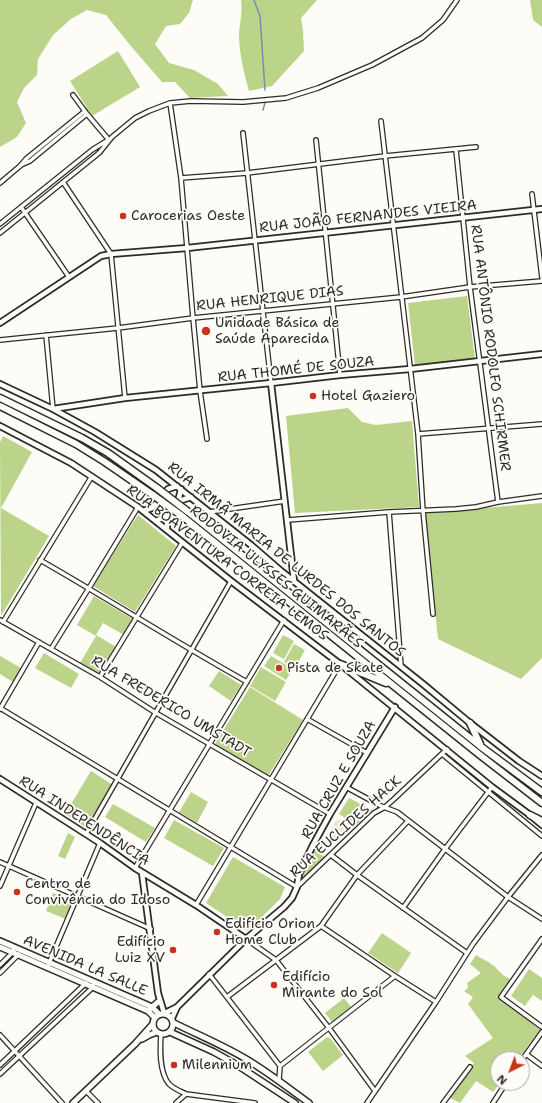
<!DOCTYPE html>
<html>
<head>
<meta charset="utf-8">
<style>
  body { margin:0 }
  #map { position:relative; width:542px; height:1103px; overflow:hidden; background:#fdfcf7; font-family:"Shantell Sans",sans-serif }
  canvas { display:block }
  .north { position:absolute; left:490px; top:1051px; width:40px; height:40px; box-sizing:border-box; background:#fdfcf7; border:1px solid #a9a8a5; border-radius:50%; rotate:222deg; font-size:11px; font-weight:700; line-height:16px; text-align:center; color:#2b2b2b }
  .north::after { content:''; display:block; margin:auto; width:14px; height:18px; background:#c8321e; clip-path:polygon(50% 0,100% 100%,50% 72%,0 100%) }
</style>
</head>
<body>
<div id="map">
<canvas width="542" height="1103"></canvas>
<div class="north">N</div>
</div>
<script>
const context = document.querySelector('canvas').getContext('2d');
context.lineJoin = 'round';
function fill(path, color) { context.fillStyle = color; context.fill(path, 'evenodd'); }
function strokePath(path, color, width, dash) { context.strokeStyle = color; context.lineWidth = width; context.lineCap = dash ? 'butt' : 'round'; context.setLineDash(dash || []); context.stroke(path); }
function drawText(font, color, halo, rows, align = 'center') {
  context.font = font + ' "Shantell Sans",sans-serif'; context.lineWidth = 3.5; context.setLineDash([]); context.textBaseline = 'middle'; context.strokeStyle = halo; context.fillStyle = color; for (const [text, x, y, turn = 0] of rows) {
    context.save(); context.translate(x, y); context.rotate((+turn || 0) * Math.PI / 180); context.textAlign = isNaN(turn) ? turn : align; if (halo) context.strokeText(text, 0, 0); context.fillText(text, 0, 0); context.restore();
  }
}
const built = new Path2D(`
  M337,819L351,827L348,831L344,830L343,832L344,833L337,843L326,836L329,832L333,833L330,831L332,826L335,828L336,827L333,825Z`);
const green = new Path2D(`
  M0,0H193L189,13L180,24L166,26L155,44L169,63L194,70L218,84L228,96L190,98L175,82H162L130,45L106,15L87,10L71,19L53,35L38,59L37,75L24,88L17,102L26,123L17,137L0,147Z
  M241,0H317L301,18L303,30L304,51L272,86L249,91C244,74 240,56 239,38C239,25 243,13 241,0Z
  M530,0H542V27L533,20Z
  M118,51L140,87L92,116L70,81Z
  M467,296L475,359L415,365L408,303Z
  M348,408L362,422L376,425L412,421L419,507L295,513L286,416Z
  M3,436L32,452L1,508L49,536L1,616L0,442Z
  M542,503V658L521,679L438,639L425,513Z
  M138,515L176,546L135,612L93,586Z
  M94,596L133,619L124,635L103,623L96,635L116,647L100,675L80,663L96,636L77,625Z
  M283,635L294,641L284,659L273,653Z
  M294,644L305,650L295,668L284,662Z
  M44,653L79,674L71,688L35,668Z
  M0,656L21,668L13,682L0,674Z
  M271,656L293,669L286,680L264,666Z
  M261,667L286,682L275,701L250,686Z
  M219,671L241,685L231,701L209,686Z
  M250,687L303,720L268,776L215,744Z
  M91,771L113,785L87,828L65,814Z
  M191,792L208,802L197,823L179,812Z
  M349,798L372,810L356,825L339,814Z
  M113,804L155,828L146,842L105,817Z
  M174,820L224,848L213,866L164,838Z
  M68,833L75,837L65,859L58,856Z
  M314,850L325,857L298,885Z
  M233,857L285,887L280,899L248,931L206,903Z
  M53,893L73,901L66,919L46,911Z
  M382,933L411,953L398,973L368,953Z
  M476,955C482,959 488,961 494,966C500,972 502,975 510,979L499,996L540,1030L518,1059H498V1083H500L493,1092L476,1081L460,1103L450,1098L474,1063L465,1056L493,1038L468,1004L473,997L464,991L468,988L467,983L481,973L470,964Z
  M529,969L542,978V1001L533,995L525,1006L511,996Z
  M344,998L351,1007L332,1022L325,1013Z
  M327,1037L330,1038L343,1055L323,1071L308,1052Z`);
const stream = new Path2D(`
  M254,0L260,16L265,90
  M263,110L265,103`);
const minor = new Path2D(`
  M73,95L87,114L109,140
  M170,103L181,178L193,318L200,391L207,439
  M381,121L418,434L423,511L433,614
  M243,133L271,383
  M316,140L340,375
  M456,150L470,287L498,502
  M21,165L30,161L87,114
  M181,178L247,173L385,156L476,147
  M63,182L111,254L125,398
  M0,183L20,166L27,158L85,111
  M532,194L542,278
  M21,207L69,277
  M0,224L92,150L108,140
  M0,233L99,153L112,137L135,118L149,111L170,103L191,101L243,102L286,98L318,88L372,65L422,38L443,20L457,0
  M46,335L53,409
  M0,340L118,328L193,318L401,297L470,287L542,281
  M418,434L542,424
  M209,512L285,501
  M389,512L401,666
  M288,520L389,512L456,509L476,507L498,502L542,496
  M40,560C110,600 177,643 247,682
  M0,620L100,677L156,713L330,814
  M3,622L92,476
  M51,649L89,588L138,507
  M100,677L182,543
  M0,708L297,887L374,813L385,807L393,800L447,749
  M0,709L39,642
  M307,719L367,753
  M442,754L542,836
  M346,787L381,806L397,812L508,897L542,919
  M86,834L231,581
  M331,855L357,875L467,953
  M0,862L151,929
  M135,868L284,620
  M0,886L36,803
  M196,905L340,664
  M403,908L445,849L492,787
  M321,926L395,976L436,1002
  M246,939L276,960L329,1028L375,1091
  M542,939L501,997L542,1027
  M0,965L12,953L15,948
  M47,968L100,843
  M0,973L19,954
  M209,974L280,1066L279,1080
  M227,997L321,926L357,875L408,821
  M161,1034C160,1049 159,1072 169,1084C174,1089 180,1091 186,1094L255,1103
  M0,1035L62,1103
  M526,1054L542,1066
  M522,1060L542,1032
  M0,1065L86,983
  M280,1066L395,976
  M0,1074L92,988L93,985
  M86,1091L98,1103
  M176,1103L186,1094
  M367,1103L436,1002L473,944L508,897L542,855
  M443,1103L470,1067
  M493,1103L506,1083`);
const tertiary = new Path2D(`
  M0,323L101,256L111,254L187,248L542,209
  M271,383L294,581
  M0,384L53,409L95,432L156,470L251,545L281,571L423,684L470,723L519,761L542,776
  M53,409L125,398L271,383L340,375L410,369L542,354
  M0,426L71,463L138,507L231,581L340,664L492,787L530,815L542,825
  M179,501L191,497
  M143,511L152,508L168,489L177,486
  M156,521C171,514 178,506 181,489
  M167,530V516
  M0,779L100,843L135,868L196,905L246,939
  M142,873L158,993L164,1013
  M165,1013L177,1007L246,939L284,907L292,898L297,887L299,874L313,845L330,814L395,707
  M172,1018L177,1007`);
const secondary = new Path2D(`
  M0,941L152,1007L159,1014
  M0,947L148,1011L155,1018
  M150,1009L158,1002
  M153 1024a10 10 0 1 1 20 0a10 10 0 1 1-20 0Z
  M174,1023C198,1035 223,1045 246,1059C268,1072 288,1088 309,1103
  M170,1032L214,1052L237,1065L295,1103
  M142,1039L149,1035L157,1032
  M73,1103L135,1044L153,1024`);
const trunk = new Path2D(`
  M0,398L82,438L108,453L157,488
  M0,406L76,444L105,462L153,495
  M187,511L480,746L542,792
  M182,516L480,755L542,803
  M340,664L386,683
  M470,723L480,744
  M530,815L542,821`);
const trunkBridge = new Path2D(`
  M157,488L187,511
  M153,495L182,516`);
const markers = [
  [123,216,4,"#c8321e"],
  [206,331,5,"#c8321e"],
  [313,396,4,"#c8321e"],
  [279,668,4,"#c8321e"],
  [17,892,4,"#c8321e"],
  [217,932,4,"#c8321e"],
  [173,950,4,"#c8321e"],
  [274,985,4,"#c8321e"],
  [174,1065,4,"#c8321e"]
];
const poiNames = [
  ["Carocerias Oeste",131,216],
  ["Unidade Básica de",215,323],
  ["Saúde Aparecida",215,339],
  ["Hotel Gaziero",321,396],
  ["Pista de Skate",287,668],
  ["Centro de",25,884],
  ["Convivência do Idoso",25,900],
  ["Edifício Orion",225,924],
  ["Home Club",225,940],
  ["Edifício",165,942,"right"],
  ["Luiz XV",165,958,"right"],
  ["Edifício",282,977],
  ["Mirante do Sol",282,993],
  ["Milennium",182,1065]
];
const streetNames = [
  ["RUA JOÃO FERNANDES VIEIRA",368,217,-6],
  ["RUA HENRIQUE DIAS",270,299,-6],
  ["RUA ANTÔNIO RODOLFO SCHIRMER",490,348,83],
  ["RUA THOMÉ DE SOUZA",296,370,-6],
  ["RUA IRMÃ MARIA DE LURDES DOS SANTOS",286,560,39],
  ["RUA BOAVENTURA CORREIA LEMOS",227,563,37],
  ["RODOVIA ULYSSES GUIMARÃES",276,577,39],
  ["RUA FREDERICO UMSTADT",171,707,31],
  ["RUA CRUZ E SOUZA",339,780,-60],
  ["RUA INDEPENDÊNCIA",84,821,33],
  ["RUA EUCLIDES HACK",346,827,-42],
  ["AVENIDA LA SALLE",85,966,23]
];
fill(built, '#eee6d4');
fill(green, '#bbd48a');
strokePath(stream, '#7190aa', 1.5);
strokePath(minor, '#2b2b2b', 6);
strokePath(tertiary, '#2b2b2b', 8);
strokePath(secondary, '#2b2b2b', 8);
strokePath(trunk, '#2b2b2b', 9);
strokePath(minor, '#fdfcf7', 3.5);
strokePath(tertiary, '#fdfcf7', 4.5);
strokePath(secondary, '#fdfcf7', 5);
strokePath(trunk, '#fdfcf7', 6);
strokePath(trunkBridge, '#2b2b2b', 9, []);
strokePath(trunkBridge, '#fdfcf7', 6);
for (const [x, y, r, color] of markers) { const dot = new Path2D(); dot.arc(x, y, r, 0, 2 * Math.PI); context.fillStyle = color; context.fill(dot); strokePath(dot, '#fdfcf7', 1.5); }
drawText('14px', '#2b2b2b', '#fdfcf7', poiNames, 'left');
drawText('14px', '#2b2b2b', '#fdfcf7', streetNames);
</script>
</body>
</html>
